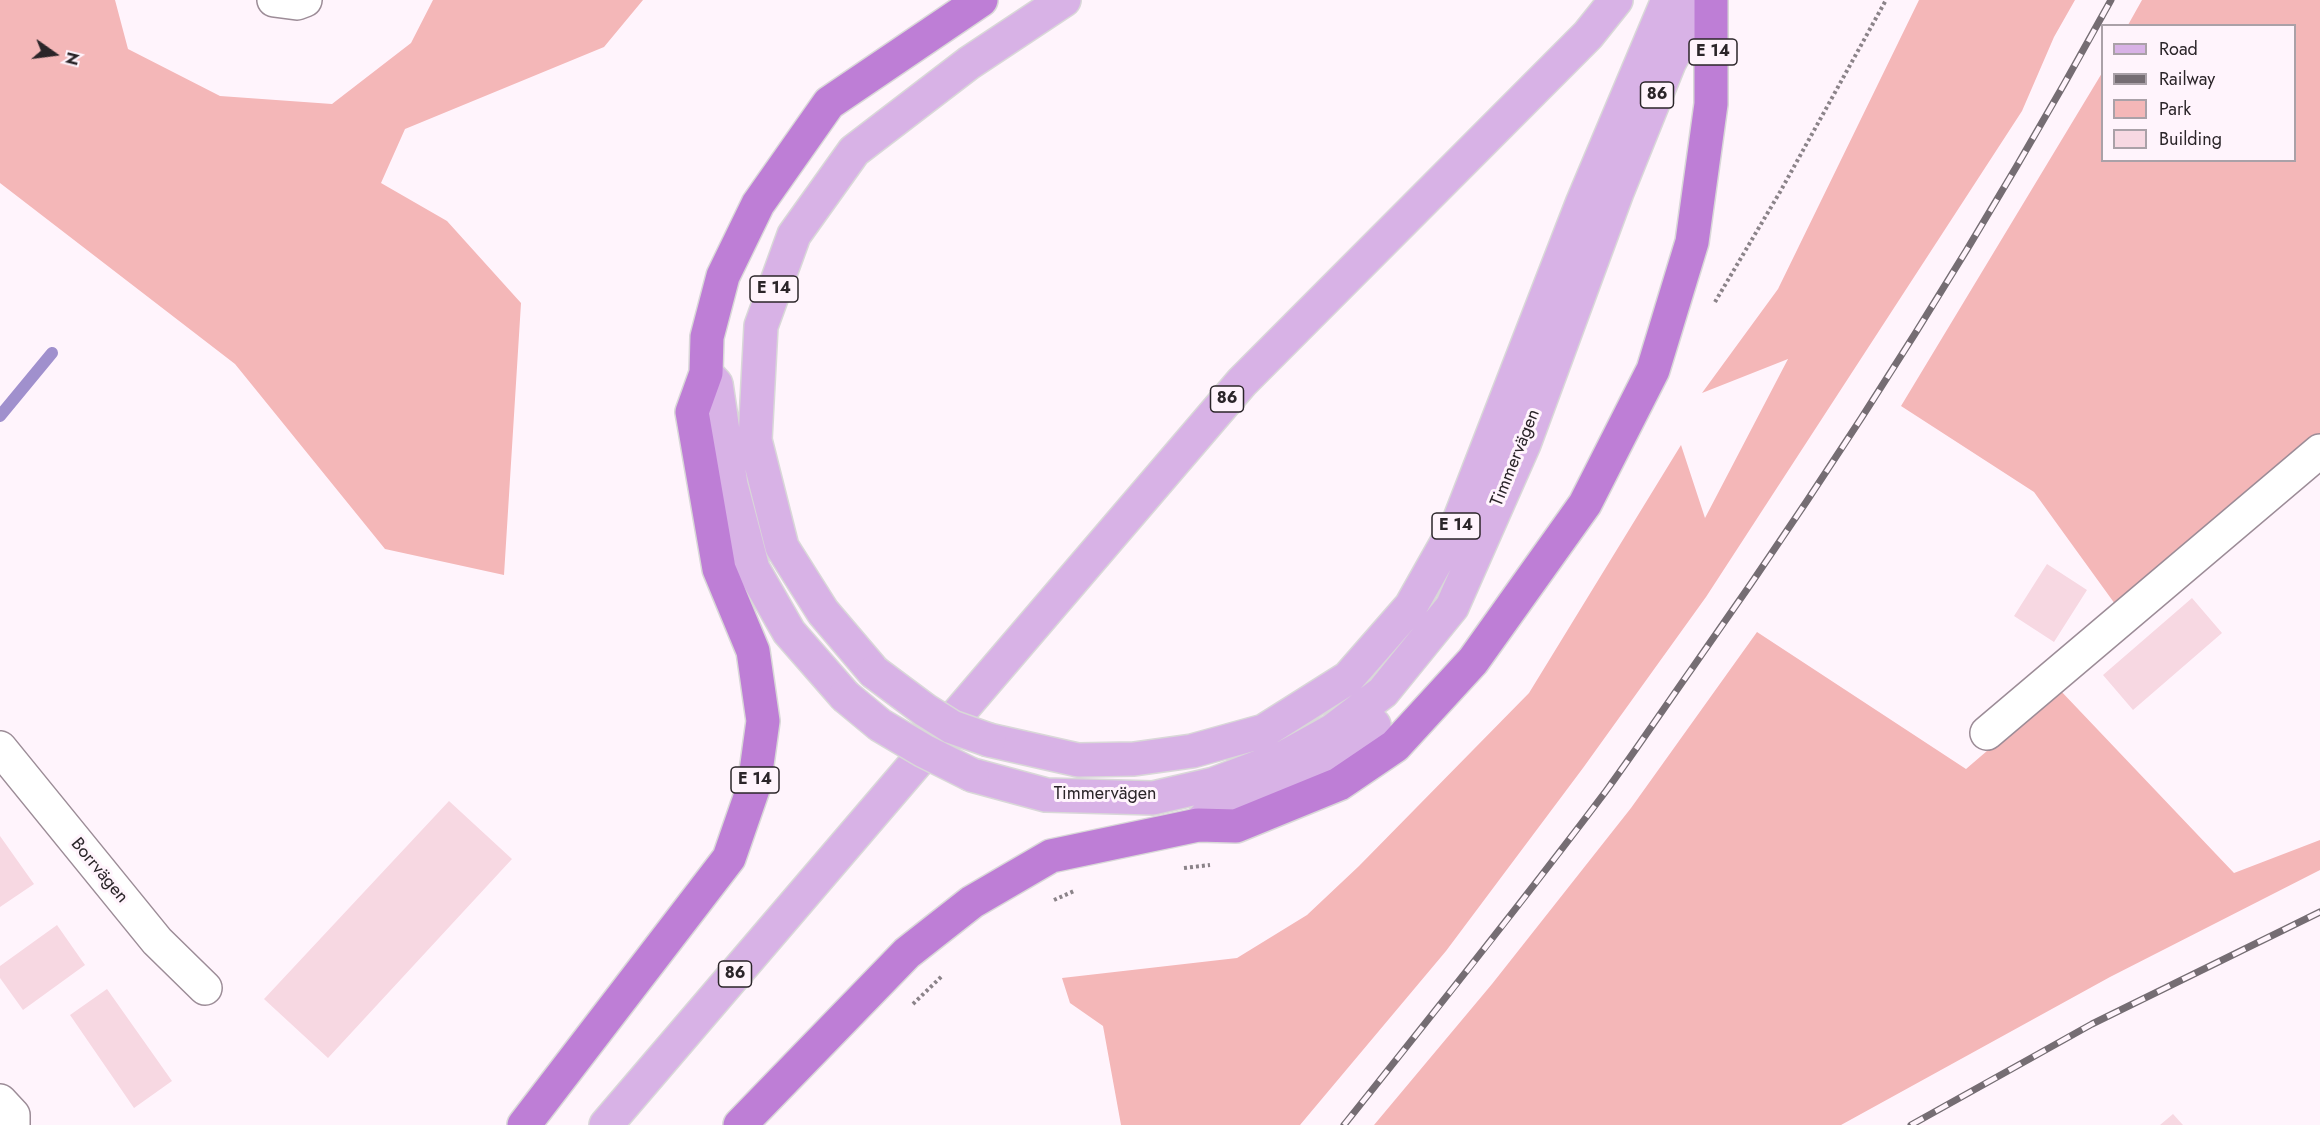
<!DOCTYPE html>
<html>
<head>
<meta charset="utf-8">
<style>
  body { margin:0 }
  #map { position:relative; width:2320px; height:1125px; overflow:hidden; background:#fff4fc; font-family:Jost,sans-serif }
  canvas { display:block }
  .legend { position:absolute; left:2101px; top:24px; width:195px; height:138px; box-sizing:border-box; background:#fff4fc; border:2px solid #aaa1a8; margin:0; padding:8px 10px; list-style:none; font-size:18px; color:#2b2529 }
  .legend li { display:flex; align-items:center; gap:12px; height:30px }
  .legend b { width:30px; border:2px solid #aaa1a8 }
  .north { position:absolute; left:24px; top:24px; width:60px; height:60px; -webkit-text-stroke:4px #fff4fc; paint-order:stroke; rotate:104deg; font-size:16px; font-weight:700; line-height:24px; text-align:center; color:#2b2529 }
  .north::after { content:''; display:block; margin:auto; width:21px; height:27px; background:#2b2529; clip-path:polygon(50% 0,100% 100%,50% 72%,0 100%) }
</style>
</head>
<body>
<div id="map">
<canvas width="2320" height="1125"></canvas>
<ul class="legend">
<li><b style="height:8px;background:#d8b2e6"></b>Road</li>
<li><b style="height:8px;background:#756d73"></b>Railway</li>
<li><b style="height:16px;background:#f4b7b8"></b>Park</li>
<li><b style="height:16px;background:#f7d8e2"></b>Building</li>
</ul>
<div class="north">N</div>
</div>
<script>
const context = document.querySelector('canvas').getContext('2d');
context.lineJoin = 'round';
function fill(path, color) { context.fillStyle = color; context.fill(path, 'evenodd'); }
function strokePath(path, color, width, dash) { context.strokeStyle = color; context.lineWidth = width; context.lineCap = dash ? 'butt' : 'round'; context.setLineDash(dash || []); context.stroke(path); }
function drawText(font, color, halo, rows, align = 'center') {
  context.font = font + ' Jost,sans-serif'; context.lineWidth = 6; context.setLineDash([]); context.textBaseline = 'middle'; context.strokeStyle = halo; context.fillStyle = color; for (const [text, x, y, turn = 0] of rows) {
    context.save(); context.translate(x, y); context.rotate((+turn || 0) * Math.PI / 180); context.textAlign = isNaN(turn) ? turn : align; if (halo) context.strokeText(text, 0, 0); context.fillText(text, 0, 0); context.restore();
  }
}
const green = new Path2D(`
  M0,0H115L128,49L220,96L332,104L411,43L433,0H643L604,47L405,129L381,183L447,221L521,303L504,575L385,549L235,364L0,183Z
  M1919,0H2075L2054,37L2022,111L1706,597L1583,768L1446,951L1300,1125H1121L1103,1026L1070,1003L1062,978L1237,958L1307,915L1359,866L1529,693L1681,445L1705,518L1788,359L1702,393L1778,289Z
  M2142,0H2320V435L2115,604L2034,492L1901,406L2102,73V160H2294V26L2128,25Z
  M1757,632L1966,769L2059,689L2234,873L2320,840V870L2110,977L1841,1125H1374L1492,984L1631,808Z`);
const stream = new Path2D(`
  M0,416L52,353`);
const building = new Path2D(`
  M2047,564L2087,590L2054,642L2014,616Z
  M2192,598L2222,633L2133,710L2103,675Z
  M449,801L512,859L328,1058L264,999Z
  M0,836L34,884L0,907Z
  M57,925L85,965L23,1010L0,978V966Z
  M107,989L172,1081L134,1108L70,1015Z
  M2173,1114L2183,1125H2160Z`);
const path = new Path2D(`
  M1715,302L1780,192L1886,0
  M1184,868L1210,865
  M1054,900L1074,891
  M913,1004L942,976`);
const minor = new Path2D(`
  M274,0L297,3L305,0
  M1987,733L2320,451
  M0,748L157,941L205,988
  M0,1101L13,1115V1125`);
const major = new Path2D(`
  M706,373L716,384L731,485L753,569L789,632L845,696
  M874,672L823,612L782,547L755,440L761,326L794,235L854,151L969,63L1064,0
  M989,740L1078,760L1134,759L1192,751L1264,731L1348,678L1411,606L1459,521L1582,204L1668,0
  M972,775L1046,795L1153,798L1214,784L1285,757L1332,731L1383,692L1452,607L1524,444L1617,192L1669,63L1702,0
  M1198,825L1211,812L1328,762L1374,725
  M606,1125L1242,382L1588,35L1616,0`);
const highway = new Path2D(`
  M524,1125L729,858L754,786L763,721L753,651L719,569L692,412L706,373L707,337L723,276L758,204L829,103L981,0
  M740,1125L907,953L972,902L1051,856L1198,825L1236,826L1339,784L1395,746L1473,661L1585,504L1653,370L1692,242L1711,104V0`);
const rail = new Path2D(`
  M1344,1125C1432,1015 1521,904 1606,791C1636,750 1664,708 1693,667C1844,453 1985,230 2111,0
  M1911,1125L2092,1024L2320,912`);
const majorBridge = new Path2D(`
  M874,672L925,710L952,727L989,740
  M845,696L880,725L924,751L972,775`);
const shields = [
  [1713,52,48],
  [1657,95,33],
  [774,289,48],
  [1227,399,33],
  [1456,526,48],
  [755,780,48],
  [735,974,33]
];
const shieldNames = [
  ["E 14",1713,52],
  ["86",1657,95],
  ["E 14",774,289],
  ["86",1227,399],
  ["E 14",1456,526],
  ["E 14",755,780],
  ["86",735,974]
];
const streetNames = [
  ["Timmervägen",1516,458,-68],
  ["Timmervägen",1105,795],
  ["Borrvägen",99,871,50]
];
fill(green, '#f4b7b8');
strokePath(stream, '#a090cd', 12);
fill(building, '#f7d8e2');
strokePath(minor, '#9c8c97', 36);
strokePath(major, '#d9d8d8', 36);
strokePath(highway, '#d9d8d8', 36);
strokePath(path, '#8b8389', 4, [3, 3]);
strokePath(minor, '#fff', 33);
strokePath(major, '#d8b2e6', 33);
strokePath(highway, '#be7ed6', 33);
strokePath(rail, '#756d73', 7);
strokePath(rail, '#fff4fc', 4.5, [14]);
strokePath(majorBridge, '#d9d8d8', 36, []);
strokePath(majorBridge, '#d8b2e6', 33);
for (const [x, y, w] of shields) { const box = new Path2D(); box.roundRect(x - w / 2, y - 13, w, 26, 4.5); context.fillStyle = '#fff4fc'; context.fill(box); strokePath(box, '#2b2529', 1.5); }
drawText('bold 16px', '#2b2529', null, shieldNames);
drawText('18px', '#2b2529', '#fff4fc', streetNames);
</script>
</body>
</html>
